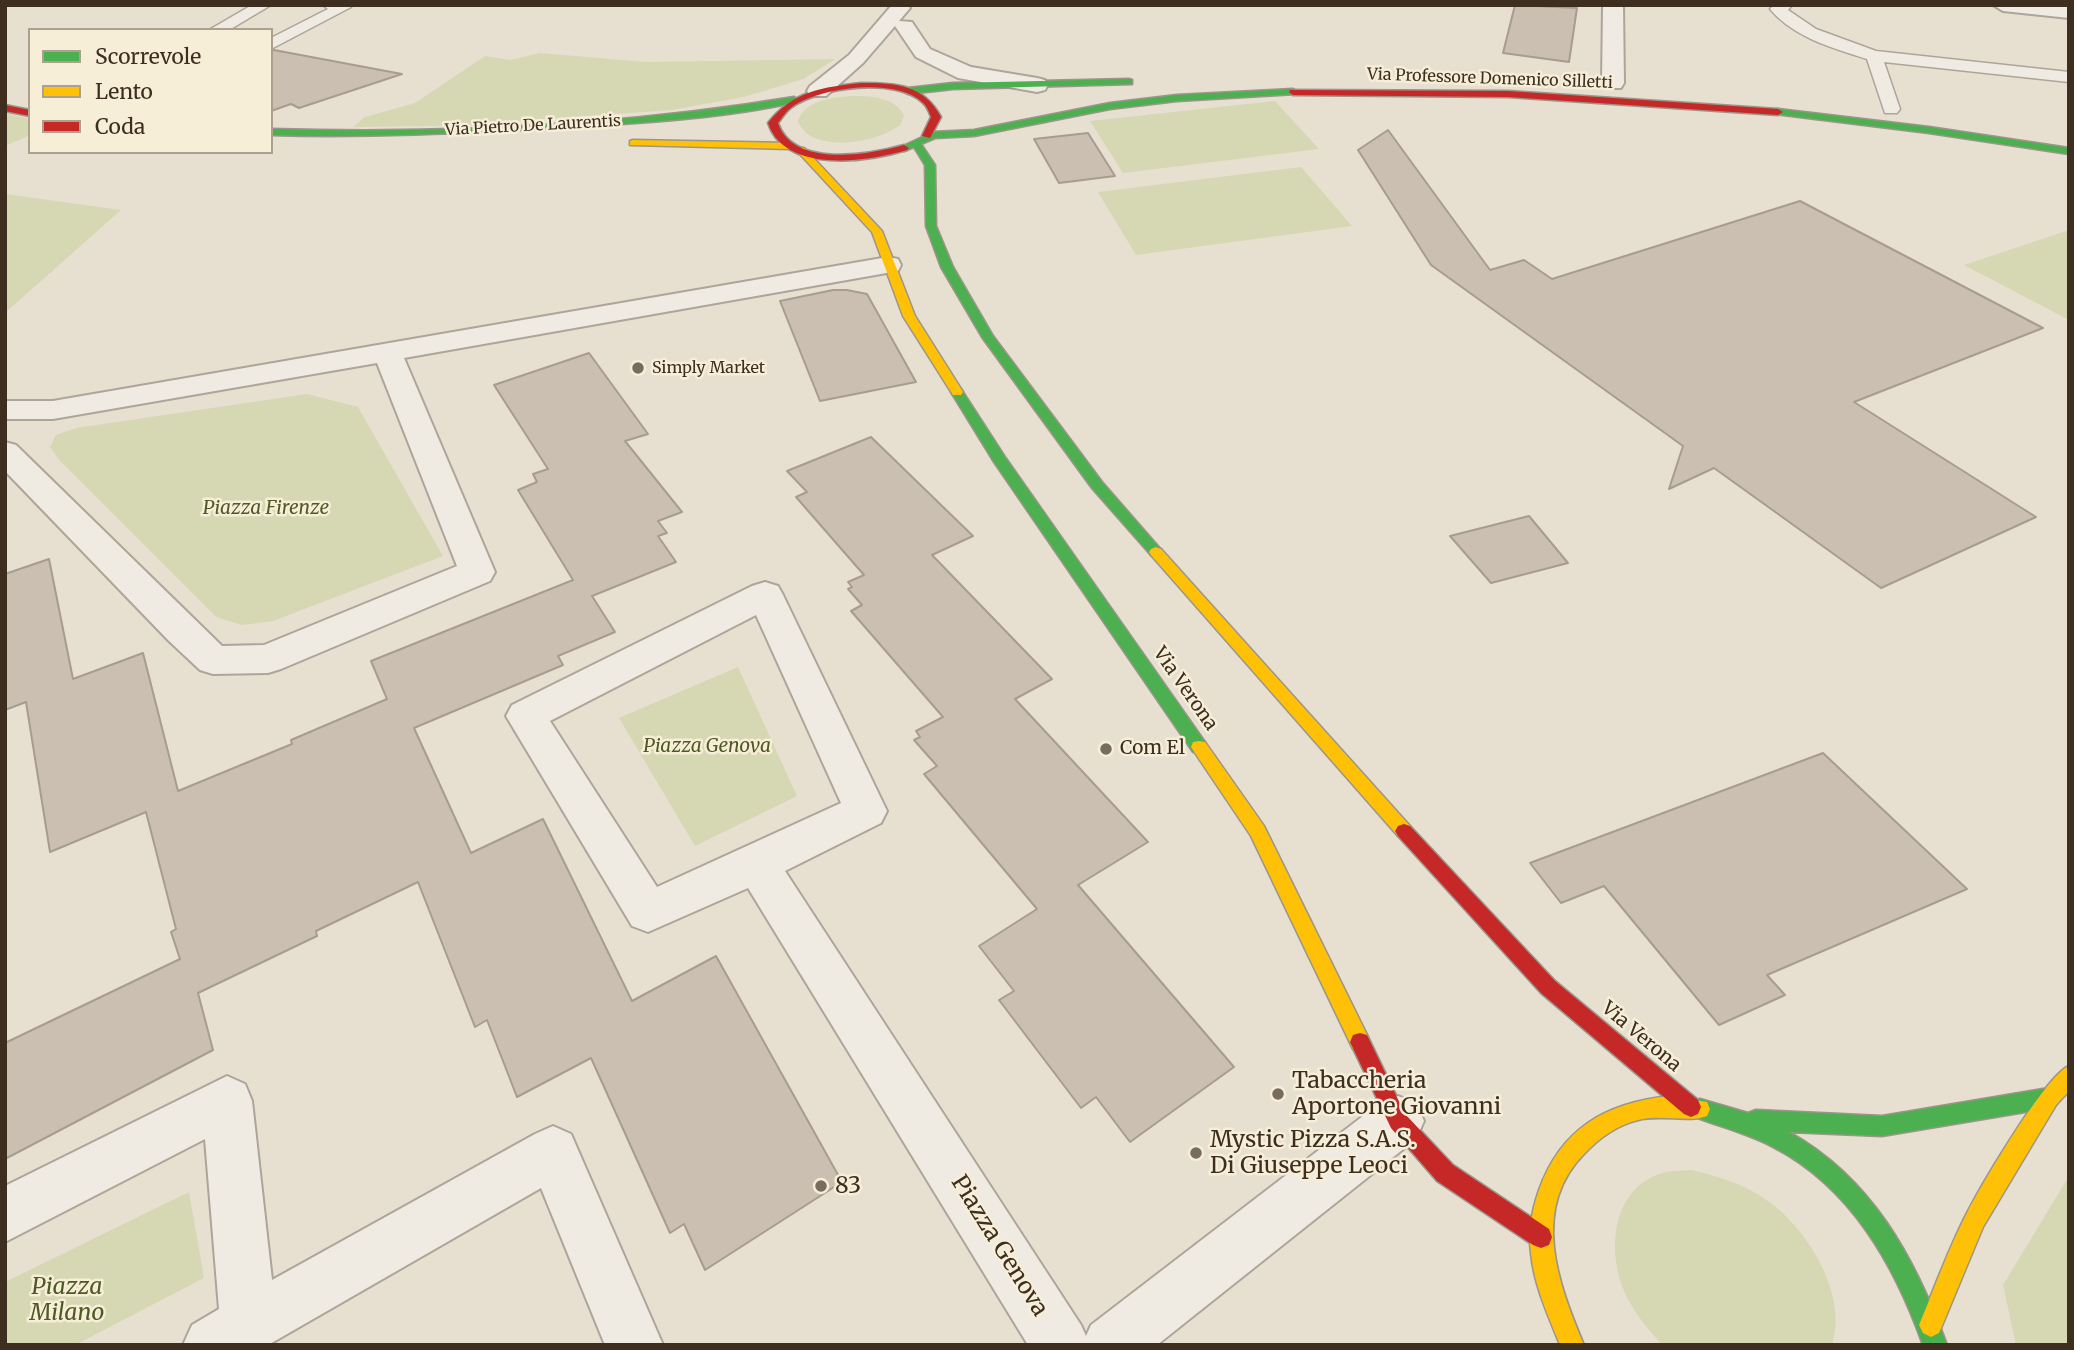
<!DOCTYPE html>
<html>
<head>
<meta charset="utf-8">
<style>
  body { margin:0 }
  #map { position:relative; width:2074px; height:1350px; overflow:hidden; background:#e7e0d1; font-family:Merriweather,serif }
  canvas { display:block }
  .frame { position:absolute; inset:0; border:7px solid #3d2e20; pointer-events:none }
  .legend { position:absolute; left:28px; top:28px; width:245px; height:126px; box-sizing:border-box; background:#f7eed8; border:2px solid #ada18e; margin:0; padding:9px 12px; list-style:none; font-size:21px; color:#3d2e20 }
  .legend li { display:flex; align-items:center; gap:14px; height:35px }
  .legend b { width:35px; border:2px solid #ada18e }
</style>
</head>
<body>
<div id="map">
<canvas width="2074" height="1350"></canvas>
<div class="frame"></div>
<ul class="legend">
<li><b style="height:9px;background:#4caf50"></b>Scorrevole</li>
<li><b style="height:9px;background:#ffc107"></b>Lento</li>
<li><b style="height:9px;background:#c62828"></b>Coda</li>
</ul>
</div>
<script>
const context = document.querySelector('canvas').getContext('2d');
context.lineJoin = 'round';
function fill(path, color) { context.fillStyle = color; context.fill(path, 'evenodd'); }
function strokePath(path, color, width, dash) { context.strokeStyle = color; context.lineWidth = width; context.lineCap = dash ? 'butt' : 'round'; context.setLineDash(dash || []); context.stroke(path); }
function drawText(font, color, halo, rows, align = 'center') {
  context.font = font + ' Merriweather,serif'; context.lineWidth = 5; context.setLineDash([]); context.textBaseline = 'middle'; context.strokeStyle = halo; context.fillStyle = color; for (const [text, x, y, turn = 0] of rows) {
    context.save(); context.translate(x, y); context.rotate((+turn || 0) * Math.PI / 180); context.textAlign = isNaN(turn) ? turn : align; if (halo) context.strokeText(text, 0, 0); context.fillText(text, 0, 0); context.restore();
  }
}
const green = new Path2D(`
  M540,53L646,62L836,59L803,79L744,97L671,110L498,122L497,125L353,127L365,117L415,103L485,56L510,60Z
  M850,96C869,96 894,96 904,115L901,124C880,143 810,155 798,121C805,100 831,98 850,96Z
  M1275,101L1319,149L1123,173L1090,121Z
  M5,113L30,119V135L5,146Z
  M1301,167L1352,226L1136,255L1098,192Z
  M5,194L121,210L5,313Z
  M2069,230V320L1964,265Z
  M307,394L358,407L443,556L273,621L242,625L216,617L59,460L50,447L56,435L76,428Z
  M738,667L797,796L695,846L619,718Z
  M1691,1170C1717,1176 1739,1182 1762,1197C1805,1224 1849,1293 1832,1345H1662C1647,1328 1630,1308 1622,1286C1608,1246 1613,1191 1659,1174C1668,1170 1681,1171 1691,1170Z
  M2069,1176V1345H2016L2003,1285Z
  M189,1192L204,1278L75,1345H5V1282Z`);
const building = new Path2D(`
  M1515,5L1577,8L1569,62L1503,53Z
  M274,50L402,74L299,108L291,104L271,111V51Z
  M1388,130L1490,270L1524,260L1552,279L1800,201L2043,328L1854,402L2036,517L1881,588L1714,468L1669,489L1683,446L1431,265L1358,150Z
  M1088,133L1115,176L1059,183L1034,139Z
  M833,290H847L867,294L916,382L820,401L780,301Z
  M589,353L648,434L625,441L682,512L658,521L667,533L658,536L676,562L592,596L615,632L558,656L563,665L414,728L471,853L543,819L632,1001L716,956L842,1182L705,1270L684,1224L670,1233L591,1058L517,1097L487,1020L475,1027L418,882L316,931L317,936L198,993L213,1050L5,1159V1043L180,959L171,932L176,929L146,812L50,852L26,702L5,710V574L49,559L73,679L143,653L178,791L292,744L291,740L387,699L371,661L573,580L518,490L537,482L533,474L548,469L494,385Z
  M871,437L973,536L932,555L1052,679L1015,699L1148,842L1078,885L1234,1067L1130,1142L1096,1097L1081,1108L999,1000L1014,991L979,946L1037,909L924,774L937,766L914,740L920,737L916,731L943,717L851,611L862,605L848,589L852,587L848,582L864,575L796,497L807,492L787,471Z
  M1529,516L1568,563L1491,583L1450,536Z
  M1823,753L1967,889L1767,975L1785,995L1719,1025L1604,886L1561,903L1530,863Z`);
const lane = new Path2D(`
  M252,5H271L229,30H209Z
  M323,5L351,7L271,49V38L328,9Z
  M1792,5L1788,10L1816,29L1876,51L2069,72V82L1884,62L1900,109L1897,113H1885L1867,59C1833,48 1793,37 1770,9L1774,5Z`);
const street = new Path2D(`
  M892,5H908L910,8L899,21L912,22L930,49L971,67L1037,78L1045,80L1048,85L1045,90L1037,92L958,78L916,57L895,26L863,63L826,96H810L807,91L810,86L849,55Z
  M1603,5H1623L1624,83L1621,88H1605L1602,83Z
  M1993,5L2069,6V18L2003,11Z
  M888,257L898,259L901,265L898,271L404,358L495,572L490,581L281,669L268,673L213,674L200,670L168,640L5,471V442L16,445L222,646L264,645L457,566L377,363L53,419H5V401H53Z
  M765,582L778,586L783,595L887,811L881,823L785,871L1081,1325L1086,1336L1091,1325L1380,1103L1398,1096L1416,1103L1424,1121L1416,1139L1157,1345H1028L748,888L648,932L632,926L506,716L512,705L752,586ZM756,615L841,803L657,887L550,721Z
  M227,1076L245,1084L252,1101L272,1280L535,1134L553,1126L571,1134L663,1345H605L541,1188L268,1345H183L192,1325L219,1309L205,1139L5,1242V1186Z`);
const fast = new Path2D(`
  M1129,79L1132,80V84L953,89L908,94L904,91L908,88L953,83Z
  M1293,89L1297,92L1296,94L1177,101L1110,109L974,136L935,138L921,144L935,165L936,226L953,267L993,336L1102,482L1163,552L1161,555H1151L1092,488L982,337L941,267L926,226L925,165L914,147L904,151L899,148L933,132L974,130L1110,103L1177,95Z
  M794,97L799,100L797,102C720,119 638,123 559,128C463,133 367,138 271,135V129C443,134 625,125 794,97Z
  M1778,109L1929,127L2069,148V154L1929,133L1775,114V110Z
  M957,388L961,389L1005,457L1205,742L1207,747L1205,752H1193L994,462L951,392Z
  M2049,1088L2056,1091L2059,1098L2056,1105L2049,1108L1882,1136L1789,1132C1872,1178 1915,1258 1947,1345H1923C1895,1266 1851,1187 1773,1147C1747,1133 1720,1127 1693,1116L1690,1109L1693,1102L1700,1099L1748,1113L1756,1110L1882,1116Z`);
const slow = new Path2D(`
  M633,140L791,143L796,146L791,149L630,145V141Z
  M798,148H804L882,231L915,316L963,392L961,395H953L903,316L872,232L798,152Z
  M1156,547L1161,549L1410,826L1413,831L1410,836L1404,838L1398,836L1151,555L1149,552L1151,549Z
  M1199,741L1205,742L1264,826L1367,1035L1370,1042L1367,1049L1360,1051L1353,1049L1251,836L1191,747L1193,742Z
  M2069,1066V1091L2056,1105L1983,1227L1939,1333L1931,1337L1923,1333L1919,1325C1935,1287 1949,1247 1968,1211C1982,1184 2046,1075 2069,1066Z
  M1669,1096L1707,1102L1710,1109L1707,1116C1692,1123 1660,1114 1638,1120C1617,1125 1599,1138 1584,1154C1530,1209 1558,1283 1584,1345H1560C1548,1315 1534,1285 1531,1253C1528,1232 1532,1210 1539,1190C1561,1128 1606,1103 1669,1096Z`);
const jam = new Path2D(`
  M861,83C896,83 923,84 941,117L930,138L922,136L931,117C929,112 927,106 923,103C897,77 820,87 792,107C786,111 782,118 778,123C793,168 868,155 904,145L909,148L907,150C867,162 785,174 768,123C793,91 823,87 861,83Z
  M1290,90L1508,91L1778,109L1783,112L1778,115L1508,97L1293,95L1289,92Z
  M5,105L30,110V116L5,111Z
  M1404,824L1410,826L1555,981L1698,1100L1701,1107L1698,1114L1691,1117L1684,1114L1541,993L1398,836L1395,831L1398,826Z
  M1360,1033L1367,1035L1405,1114L1453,1165L1549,1229L1552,1237L1549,1245L1541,1248L1533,1245L1437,1181L1391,1128L1350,1042L1353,1035Z`);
const markers = [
  [638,368,7,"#786c5e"],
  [1106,749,7,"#786c5e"],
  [1278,1094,7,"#786c5e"],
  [1196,1153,7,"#786c5e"],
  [821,1186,7,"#786c5e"]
];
const farStreetnames = [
  ["Via Professore Domenico Silletti",1490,79,2],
  ["Via Pietro De Laurentis",533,126,-3]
];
const farPoinames = [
  ["Simply Market",652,368]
];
const parkNames = [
  ["Piazza Firenze",266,509],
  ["Piazza Genova",707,747]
];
const streetNames = [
  ["Via Verona",1185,689,55],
  ["Via Verona",1641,1037,40]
];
const poiNames = [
  ["Com El",1120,749]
];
const nearPoinames = [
  ["Tabaccheria",1292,1081],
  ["Aportone Giovanni",1292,1107],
  ["Mystic Pizza S.A.S.",1210,1140],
  ["Di Giuseppe Leoci",1210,1166],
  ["83",835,1186]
];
const nearStreetnames = [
  ["Piazza Genova",999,1246,58]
];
const nearParknames = [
  ["Piazza",67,1287],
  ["Milano",67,1313]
];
fill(green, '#d6d7b3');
fill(building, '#cbbfb2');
strokePath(building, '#a89c90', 2);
strokePath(lane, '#ada599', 3);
strokePath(street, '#ada599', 4);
strokePath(fast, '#9c958a', 3);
strokePath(slow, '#9c958a', 3);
strokePath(jam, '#9c958a', 3);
fill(lane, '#efebe3');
fill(street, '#efebe3');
fill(fast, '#4caf50');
fill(slow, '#ffc107');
fill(jam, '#c62828');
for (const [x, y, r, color] of markers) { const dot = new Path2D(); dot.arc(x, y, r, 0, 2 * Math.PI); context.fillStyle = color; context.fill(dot); strokePath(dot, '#f7eed8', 2.5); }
drawText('16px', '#3d2e20', '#f7eed8', farStreetnames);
drawText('16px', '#3d2e20', '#f7eed8', farPoinames, 'left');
drawText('italic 19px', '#4d5a26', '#f7eed8', parkNames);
drawText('19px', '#3d2e20', '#f7eed8', streetNames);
drawText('19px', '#3d2e20', '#f7eed8', poiNames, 'left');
drawText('23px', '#3d2e20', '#f7eed8', nearPoinames, 'left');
drawText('23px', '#3d2e20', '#f7eed8', nearStreetnames);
drawText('italic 23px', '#4d5a26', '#f7eed8', nearParknames);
</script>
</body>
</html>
